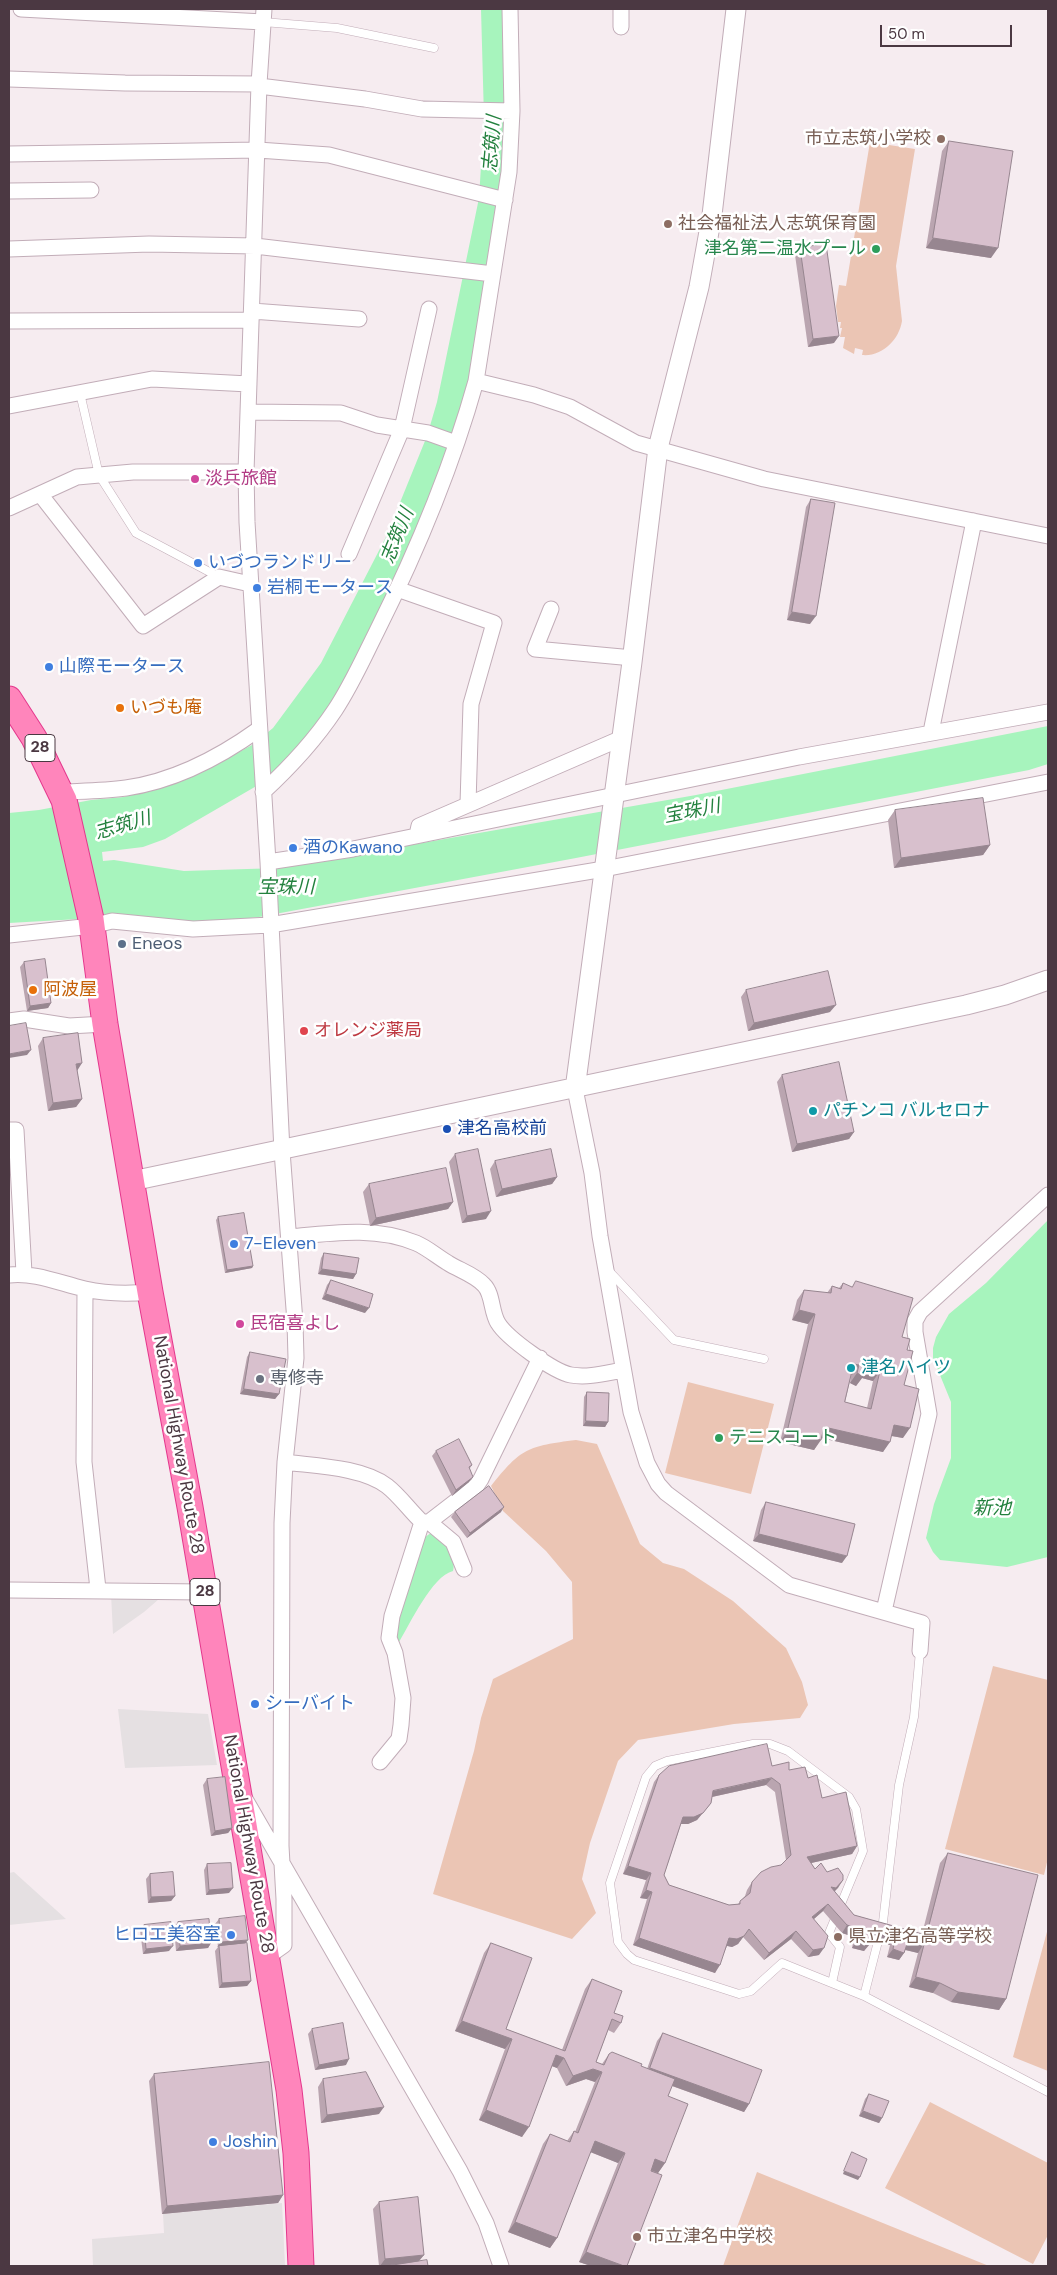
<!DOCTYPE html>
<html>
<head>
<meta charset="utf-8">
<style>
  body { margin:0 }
  #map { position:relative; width:1057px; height:2275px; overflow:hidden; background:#f6ecf0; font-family:"DM Sans",sans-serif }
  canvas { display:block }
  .frame { position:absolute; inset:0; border:10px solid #4b3842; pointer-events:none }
  .scale { position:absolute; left:880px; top:25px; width:132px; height:22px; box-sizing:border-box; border:2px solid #4b3842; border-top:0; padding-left:6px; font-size:15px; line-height:18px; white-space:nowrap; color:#4b3842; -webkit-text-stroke:4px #fff; paint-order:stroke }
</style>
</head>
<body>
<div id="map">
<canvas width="1057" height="2275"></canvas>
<div class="frame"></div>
<div class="scale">50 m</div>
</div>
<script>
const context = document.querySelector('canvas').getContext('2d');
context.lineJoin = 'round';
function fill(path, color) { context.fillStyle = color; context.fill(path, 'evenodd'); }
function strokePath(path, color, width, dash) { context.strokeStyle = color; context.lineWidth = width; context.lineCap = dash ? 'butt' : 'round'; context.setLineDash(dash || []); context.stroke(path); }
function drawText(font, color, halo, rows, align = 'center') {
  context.font = font + ' "DM Sans","Noto Sans JP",sans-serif'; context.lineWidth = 5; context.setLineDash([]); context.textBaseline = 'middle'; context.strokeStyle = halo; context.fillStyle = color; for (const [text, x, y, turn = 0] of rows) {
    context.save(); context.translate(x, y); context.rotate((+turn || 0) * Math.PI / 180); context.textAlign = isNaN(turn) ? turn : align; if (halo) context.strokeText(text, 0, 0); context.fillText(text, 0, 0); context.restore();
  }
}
const green = new Path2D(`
  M870,142L915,149L896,266L902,321C899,340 882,357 862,355L863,350L855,348L854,354L843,348L845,337H840L842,328H840L841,322H838L836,306L839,285L846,286Z
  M688,1382L774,1404L751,1494L665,1473Z
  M576,1440L597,1444L640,1544L663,1563L684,1569L733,1601L786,1648L802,1682L808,1705L800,1718L734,1724L638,1740L618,1761L590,1843L582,1879L596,1913L572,1939L433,1894L474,1751L481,1718L493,1679L573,1639L572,1582L546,1551L503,1511L491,1486C521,1448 528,1446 576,1440Z
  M993,1666L1048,1680V1858L1044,1875L945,1849Z
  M1048,1928V2071L1013,2057Z
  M930,2102L1048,2163V2235L1033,2264L885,2188Z
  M757,2172L989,2266H723Z`);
const parking = new Path2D(`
  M166,1593L144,1612L113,1634L111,1594Z
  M118,1709L208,1714L217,1765L125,1768Z
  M14,1872L66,1919L9,1925V1873Z
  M282,2203L285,2266H93L92,2239L164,2233L163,2214Z`);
const water = new Path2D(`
  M481,9H503L507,117L505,174L465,402L413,542L341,693L310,736L272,777L165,839L143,847L102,852L103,861L114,860L184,871L279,868L696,795L1048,726V764L1029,770L576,858L259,917L201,923L114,917L9,923V813L39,810L91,800L124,797L226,759L252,745L273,728L321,663L386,537L427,436L437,402L479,198L484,118Z
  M1048,1220V1557L1007,1567L940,1560L933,1552L926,1538L934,1504L951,1458V1402L933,1358V1348L936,1337L949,1314L986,1283Z
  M431,1533C434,1535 440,1536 443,1538C449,1545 456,1562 453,1571C432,1576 410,1624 399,1642L395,1638L401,1601L425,1537Z`);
const service = new Path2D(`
  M263,22L337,28L434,48
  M80,393L99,475L136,533L219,577
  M610,1272L674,1340L764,1359
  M832,1983L840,1947L829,1933L863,1851L856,1809L849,1797L788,1751L770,1744H753L667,1761L655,1766L646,1777L610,1883L618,1942L627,1954L634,1960L739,1994L751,1991L782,1963L864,1996L1048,2092
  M864,1996L883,1922L899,1785L914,1717L920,1651`);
const minor = new Path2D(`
  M21,9L263,22
  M264,9L259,84L246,472L247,522L268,862L282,1151L295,1322L296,1358L285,1462L282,1523L281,1846L284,1899V1945L267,1957
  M621,27V9
  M9,79L125,83L259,84
  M259,86L365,99L422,109L512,111
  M9,154L258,150L329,155L505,200
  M9,191L91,190
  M9,249L149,244L255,246L493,274
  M252,311L359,319
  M9,321L251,320
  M476,381L534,395L570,407L636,443L764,479L1048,536
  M9,406L152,379L249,384
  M248,412L341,413L377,425L428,433L456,443
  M40,494L143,626L219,577L250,584
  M9,508L77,477L133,472H246
  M349,554L402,429L429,309
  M397,589L494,623L471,704L468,804
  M551,609L535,649L633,658
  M931,732L974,521
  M61,792C83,791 105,791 126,788C175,781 220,757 259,729
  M263,792C289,768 315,740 335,710C351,686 363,659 376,633C416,553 452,467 476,381L509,172L512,111L510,9
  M417,835L419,826L622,738
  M268,862L353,849L799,757L1048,712
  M9,935L92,926L112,921L193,929L270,925L604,869L1048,782
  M9,1021L24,1019L69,1026L105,1024
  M575,1089L592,1173L600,1236L631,1412L647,1463L658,1484L666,1493L789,1585L922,1623L920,1651
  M9,1130H16L24,1273
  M289,1237C331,1233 376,1226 416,1243C426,1247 438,1257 448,1263C459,1270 475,1275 484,1285C493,1294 491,1312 498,1323C507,1338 554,1372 571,1375C588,1378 606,1373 623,1370
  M9,1275C35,1272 59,1283 85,1289C107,1294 128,1294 150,1292
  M85,1289L84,1462L98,1589
  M285,1462C315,1466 362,1467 387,1486C400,1496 410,1511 422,1522L392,1616L389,1638L395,1653L403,1698L401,1725L399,1739L380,1762
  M422,1522H429L477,1485L481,1479L540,1358
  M429,1522L453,1542L464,1569
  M9,1590L205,1592
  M884,1611L929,1414L915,1332V1321L920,1312L1048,1195
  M245,1799L460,2171L486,2223L501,2266`);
const tertiary = new Path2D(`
  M575,1089L632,662L658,448L699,287L712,215L736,9
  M132,1181L966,1005L1005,995L1048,980`);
const trunk = new Path2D(`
  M9,699L34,738L64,800L91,919L105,1024L150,1292L190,1507L289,2090L296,2153L301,2266`);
const wall = new Path2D(`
  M949,141L991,258L926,248L942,151Z
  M800,248L834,343L808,347L795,255Z
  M811,499L810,624L787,620L806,507Z
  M895,810L990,845L983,855L894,868L888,820Z
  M24,962L51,1003L48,1008L27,1011L20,967Z
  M746,990L830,1012L748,1031L741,997Z
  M43,1038L77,1070L82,1099L76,1107L48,1111L38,1046Z
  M782,1075L854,1132L849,1139L792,1152L777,1082Z
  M455,1154L486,1219L462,1223L449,1162Z
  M495,1161L557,1177L552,1184L496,1197L490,1169Z
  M369,1184L453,1202L448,1209L370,1226L363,1192Z
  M218,1217L253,1266L252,1268L225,1273L216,1220Z
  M324,1253L356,1274L353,1279L318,1274L321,1258Z
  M331,1280L365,1313L322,1299L327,1285Z
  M843,1283L902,1337L907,1350L904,1385L903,1438L891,1436L883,1452L821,1438L814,1450L780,1442L808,1324L792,1320L797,1300L804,1290L827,1293L832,1286L839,1288ZM851,1375L850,1383L856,1386L862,1378L873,1381L867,1408L845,1402Z
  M250,1352L279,1394L275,1399L240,1394L247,1357Z
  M587,1392L608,1422L605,1427L583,1426L584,1397Z
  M436,1451L472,1465L470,1468L469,1482L452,1496L432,1456Z
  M766,1502L842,1563L753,1541L761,1510Z
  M455,1512H501L467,1538L451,1517Z
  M772,1766L789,1770L808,1778L857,1846L852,1854L811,1863L815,1869L827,1872L843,1880L834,1892L854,1915L922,1934L940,1863L948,1853L1006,1999L999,2010L951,2002L933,1993L909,1987L918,1953L905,1950L904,1953L899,1960L887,1957L890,1945L871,1941L864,1951L852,1948L854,1937L842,1933L823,1911L814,1919L819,1955L808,1957L791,1939L764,1960L743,1937L738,1944L732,1947L727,1946L715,1973L633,1945L647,1899L640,1898L646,1880L623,1874L654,1782L659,1775ZM766,1785L775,1792L786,1860L781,1865L752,1882L747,1890L745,1896L738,1904L729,1905L669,1885L664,1875L681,1824H688L697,1820L711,1803L712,1797Z
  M207,1779L232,1828L228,1833L211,1836L203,1785Z
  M207,1864L229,1893L206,1895L204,1870Z
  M150,1874L175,1896L171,1901L148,1903L146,1879Z
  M219,1919L245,1943L251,1981L247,1986L219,1988L215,1951L218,1947L215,1924Z
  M178,1922L211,1943L208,1948L176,1951L174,1927Z
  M144,1925L169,1951L143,1954L140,1930Z
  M491,1943L506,2029L562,2050L585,1989L592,1979L621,2023L614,2033L608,2030L596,2062L602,2064L609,2054L647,2069L657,2041L663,2033L749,2104L744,2112L672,2086L668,2096L665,2163L658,2173L627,2266H591L579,2262L618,2163L590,2152L557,2238L550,2248L508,2232L543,2144L550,2134L567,2141L574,2131L575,2132L595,2082L586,2079L566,2086L557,2068L552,2066L522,2137L479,2120L505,2049L455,2031L484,1953Z
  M312,2029L346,2065L315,2070L308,2034Z
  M154,2074L283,2195L278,2203L162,2214L149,2081Z
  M323,2079L379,2114L321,2123L318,2087Z
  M869,2094L882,2118L879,2123L859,2116L865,2099Z
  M379,2202L424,2255L419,2261L428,2266H379L373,2209Z`);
const shadedWall = new Path2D(`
  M933,238L998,248L991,258L926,248Z
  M839,336L834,343L808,347L813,339Z
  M792,612L816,616L810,624L787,620Z
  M990,845L983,855L894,868L901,858Z
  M51,1003L48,1008L27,1011L30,1006Z
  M836,1005L830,1012L748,1031L754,1023Z
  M31,1050L27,1055L9,1058V1054Z
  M82,1063L77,1071L76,1064Z
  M82,1099L76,1107L48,1111L53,1103Z
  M854,1132L849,1139L792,1152L797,1144Z
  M557,1177L552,1184L496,1197L502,1189Z
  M453,1202L448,1209L370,1226L376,1218Z
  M491,1211L486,1219L462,1223L467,1216Z
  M253,1266L252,1268L225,1273L227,1270Z
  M322,1269L356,1274L353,1279L318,1274Z
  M326,1294L369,1308L365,1313L322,1299Z
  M799,1310L815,1314L808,1324L792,1320Z
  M854,1364L859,1365L852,1375L847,1374Z
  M866,1368L880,1371L873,1381L862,1378L856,1386L850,1383L857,1373Z
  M244,1389L279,1394L275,1399L240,1394Z
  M586,1421L608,1422L605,1427L583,1426Z
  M894,1425L910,1428L903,1438L887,1435Z
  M824,1427L890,1442L883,1452L817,1437Z
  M787,1432L821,1440L814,1450L780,1442Z
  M473,1477L469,1482L452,1496L456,1490Z
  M504,1507L501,1512L467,1538L470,1533Z
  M759,1534L847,1556L842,1563L753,1541Z
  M772,1778L766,1785L707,1798L713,1791Z
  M711,1803L697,1820L688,1824H678L683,1817Z
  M232,1828L228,1833L211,1836L215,1831Z
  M857,1846L852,1854L802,1865L807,1857Z
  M628,1866L651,1873L646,1880L623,1874Z
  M843,1880L838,1888L830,1896L831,1887Z
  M233,1888L229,1893L206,1895L209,1890Z
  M646,1890L652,1892L647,1899L640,1898Z
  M175,1896L171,1901L148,1903L151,1897Z
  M828,1904L823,1911L807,1925L812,1917Z
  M847,1925L859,1929L854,1937L842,1933Z
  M796,1931L791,1939L764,1960L769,1953Z
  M873,1932L895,1938L890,1945L867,1940Z
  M744,1936L738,1944L732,1947L724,1945L729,1938Z
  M639,1938L720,1965L715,1973L633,1945Z
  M248,1940L244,1945L219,1946L217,1947L221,1942Z
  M857,1940L870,1944L864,1951L852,1948Z
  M908,1941L923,1945L918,1953L902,1949Z
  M211,1943L208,1948L176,1951L180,1946Z
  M173,1946L169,1951L143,1954L146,1949Z
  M824,1948L819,1955L808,1957L813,1950Z
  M893,1949L904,1953L899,1960L887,1957Z
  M916,1977L940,1983L933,1993L909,1987Z
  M251,1981L247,1986L219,1988L222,1983Z
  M958,1992L1006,1999L999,2010L951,2002Z
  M462,2021L512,2039L505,2049L455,2031Z
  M556,2055L564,2058L557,2068L549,2065Z
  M349,2059L346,2065L315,2070L319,2065Z
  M650,2068L749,2104L744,2112L645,2076Z
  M593,2069L602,2072L595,2082L586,2079L566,2086L573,2076Z
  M384,2107L379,2114L321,2123L327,2115Z
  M486,2110L529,2127L522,2137L479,2120Z
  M863,2111L882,2118L879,2123L859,2116Z
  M595,2141L625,2153L618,2163L588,2151Z
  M655,2159L665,2163L658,2173L648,2169Z
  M844,2171L860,2177L858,2180L843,2174Z
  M283,2195L278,2203L162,2214L167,2206Z
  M515,2222L557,2238L550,2248L508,2232Z
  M586,2252L624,2266H591L579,2262Z
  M424,2255L418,2262L380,2266L385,2259Z`);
const building = new Path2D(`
  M949,141L1013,151L998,248L933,238Z
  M826,244L839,336L813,339L800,248Z
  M811,499L835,503L816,616L792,612Z
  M983,798L990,845L901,858L895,810Z
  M45,959L51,1003L30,1006L24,962Z
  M828,971L836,1005L754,1023L746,990Z
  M26,1023L31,1050L9,1054V1026Z
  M78,1033L82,1063L76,1064L82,1099L53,1103L43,1038Z
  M839,1062L854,1132L797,1144L782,1075Z
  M478,1149L491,1211L467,1216L455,1154Z
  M551,1149L557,1177L502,1189L495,1161Z
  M446,1168L453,1202L376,1218L369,1184Z
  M244,1213L253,1266L227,1270L218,1217Z
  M324,1253L359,1258L356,1274L322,1269Z
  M331,1280L373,1294L369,1308L326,1294Z
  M856,1281L913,1298L902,1337L910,1339L907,1350L913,1351L904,1385L919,1389L910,1428L894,1425L890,1442L824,1427L821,1440L787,1432L815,1314L799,1310L804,1290L831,1293L832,1286L841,1289L843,1283L852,1287ZM854,1364L859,1365L857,1373L863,1376L866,1368L880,1371L871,1409L845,1402Z
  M250,1352L286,1359L279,1394L244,1389Z
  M587,1392L609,1393L608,1422L586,1421Z
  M459,1439L472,1465L469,1467L473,1477L456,1490L436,1451Z
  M489,1486L504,1507L470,1533L455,1512Z
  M766,1502L855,1524L847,1556L759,1534Z
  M767,1744L772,1766L789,1762V1770L805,1767L808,1778L817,1775L822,1798L846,1792L857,1846L807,1857L815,1869L821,1863L827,1872L838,1868L843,1875V1880L836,1888L831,1887L854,1915L926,1935L923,1945L908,1941L904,1953L893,1949L895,1938L873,1932L870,1944L857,1940L859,1929L847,1925L828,1904L812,1917L828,1936L824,1948L813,1950L796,1931L769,1953L749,1929L744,1936L737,1939L729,1938L720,1965L639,1938L652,1892L646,1890L651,1873L628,1866L659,1775L669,1766ZM772,1778L780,1784L791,1855L781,1865L771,1867L761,1872L752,1882L750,1893L740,1901V1904L729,1905L669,1885L664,1875L683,1817H694L703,1813L711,1803L713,1791Z
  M225,1777L232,1828L215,1831L207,1779Z
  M948,1853L1038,1875L1006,1999L958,1992L940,1983L916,1977Z
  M231,1863L233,1888L209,1890L207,1864Z
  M173,1872L175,1896L151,1897L150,1874Z
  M245,1916L248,1940L221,1942L219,1919Z
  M209,1919L211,1943L180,1946L178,1922Z
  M171,1922L173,1946L146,1949L144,1925Z
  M247,1943L251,1981L222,1983L219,1946Z
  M491,1943L532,1958L506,2029L565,2051L592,1979L622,1991L614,2013L623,2016L621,2023L612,2019L596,2062L604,2065L609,2054L612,2052L642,2064L641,2066L675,2079L668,2096L688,2104L665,2163L655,2159L651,2171L662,2175L627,2266H624L586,2252L625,2153L595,2141L557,2238L515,2222L550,2134L570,2142L574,2131L578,2133L602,2072L593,2069L573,2076L564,2058L556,2055L529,2127L486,2110L512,2039L462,2021Z
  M343,2023L349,2059L319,2065L312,2029Z
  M663,2033L762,2070L749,2104L650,2068Z
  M269,2062L283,2195L167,2206L154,2074Z
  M366,2072L384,2107L327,2115L323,2079Z
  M869,2094L889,2101L882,2118L863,2111Z
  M852,2152L867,2159L860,2177L844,2171Z
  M418,2197L424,2255L385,2259L379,2202Z
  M427,2260L428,2266H387Z`);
const markers = [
  [941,139,5,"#8d6e63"],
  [668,224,5,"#8d6e63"],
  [876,249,5,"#2e9e5b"],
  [195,479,5,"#d1479c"],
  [198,563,5,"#3f7fe0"],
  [257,588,5,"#3f7fe0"],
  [49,667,5,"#3f7fe0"],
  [120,708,5,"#e8710a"],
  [293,848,5,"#3f7fe0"],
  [122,944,5,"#5c6f8a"],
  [33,990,5,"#e8710a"],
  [304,1031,5,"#e0444e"],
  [813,1111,5,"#0f9aa8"],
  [447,1129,5,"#1a4fb4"],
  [234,1244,5,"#3f7fe0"],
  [240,1324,5,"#d1479c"],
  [851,1368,5,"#0f9aa8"],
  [260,1379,5,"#6b7280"],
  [719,1438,5,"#2e9e5b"],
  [255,1704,5,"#3f7fe0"],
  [231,1935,5,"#3f7fe0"],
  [838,1937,5,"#8d6e63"],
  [213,2142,5,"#3f7fe0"],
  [637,2237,5,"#8d6e63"]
];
const shields = [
  [40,748,30],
  [205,1592,30]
];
const shieldNames = [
  ["28",40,748],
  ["28",205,1592]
];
const educationNames = [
  ["市立志筑小学校",931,139,"right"],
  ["社会福祉法人志筑保育園",678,224],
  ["県立津名高等学校",848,1937],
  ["市立津名中学校",647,2237]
];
const leisureNames = [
  ["津名第二温水プール",866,249],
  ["テニスコート",729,1438,"left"]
];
const hotelNames = [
  ["淡兵旅館",205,479],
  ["民宿喜よし",250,1324]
];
const shopNames = [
  ["いづつランドリー",208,563],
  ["岩桐モータース",267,588],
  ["山際モータース",59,667],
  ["酒のKawano",303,848],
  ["7-Eleven",244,1244],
  ["シーバイト",265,1704],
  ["ヒロエ美容室",221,1935,"right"],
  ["Joshin",223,2142]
];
const foodNames = [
  ["いづも庵",130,708],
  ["阿波屋",43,990]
];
const serviceNames = [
  ["Eneos",132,944]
];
const healthNames = [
  ["オレンジ薬局",314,1031]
];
const cultureNames = [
  ["パチンコ バルセロナ",823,1111],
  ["津名ハイツ",861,1368]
];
const transitNames = [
  ["津名高校前",457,1129]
];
const worshipNames = [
  ["専修寺",270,1379]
];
const streetNames = [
  ["National Highway Route 28",178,1445,80],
  ["National Highway Route 28",248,1844,80]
];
const waterNames = [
  ["志筑川",493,144,-85],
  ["志筑川",398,536,-68],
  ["宝珠川",692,812,-11],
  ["志筑川",123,826,-16],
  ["宝珠川",286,888],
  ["新池",992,1509]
];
fill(green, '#ebc5b4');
fill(parking, '#e5e0e2');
fill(water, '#a7f4bd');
strokePath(service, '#c2adb8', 9);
strokePath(minor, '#c2adb8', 17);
strokePath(tertiary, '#c2adb8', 21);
strokePath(trunk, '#e4388d', 27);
strokePath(service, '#fff', 8);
strokePath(minor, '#fff', 15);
strokePath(tertiary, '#fff', 19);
strokePath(trunk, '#ff85bb', 25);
fill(wall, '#baa5b0');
fill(shadedWall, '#978690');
fill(building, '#d8c0cd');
strokePath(building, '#978690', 1);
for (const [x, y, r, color] of markers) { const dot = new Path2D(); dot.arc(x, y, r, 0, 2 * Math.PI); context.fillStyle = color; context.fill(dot); strokePath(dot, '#fff', 2); }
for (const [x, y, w] of shields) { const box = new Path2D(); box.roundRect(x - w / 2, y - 13.5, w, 27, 4); context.fillStyle = '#fff'; context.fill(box); strokePath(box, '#4b3842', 1); }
drawText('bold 16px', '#4b3842', null, shieldNames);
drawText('18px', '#785e54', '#fff', educationNames, 'left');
drawText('18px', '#27864d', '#fff', leisureNames, 'right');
drawText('18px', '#b23c85', '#fff', hotelNames, 'left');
drawText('18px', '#366cbe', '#fff', shopNames, 'left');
drawText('18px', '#c56008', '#fff', foodNames, 'left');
drawText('18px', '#4e5e75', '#fff', serviceNames, 'left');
drawText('18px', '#be3a42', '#fff', healthNames, 'left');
drawText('18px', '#0d838f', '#fff', cultureNames, 'left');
drawText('18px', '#164399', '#fff', transitNames, 'left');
drawText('18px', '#5b616d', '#fff', worshipNames, 'left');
drawText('18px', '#4b3842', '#fff', streetNames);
drawText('italic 19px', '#23813e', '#fff', waterNames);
</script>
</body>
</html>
